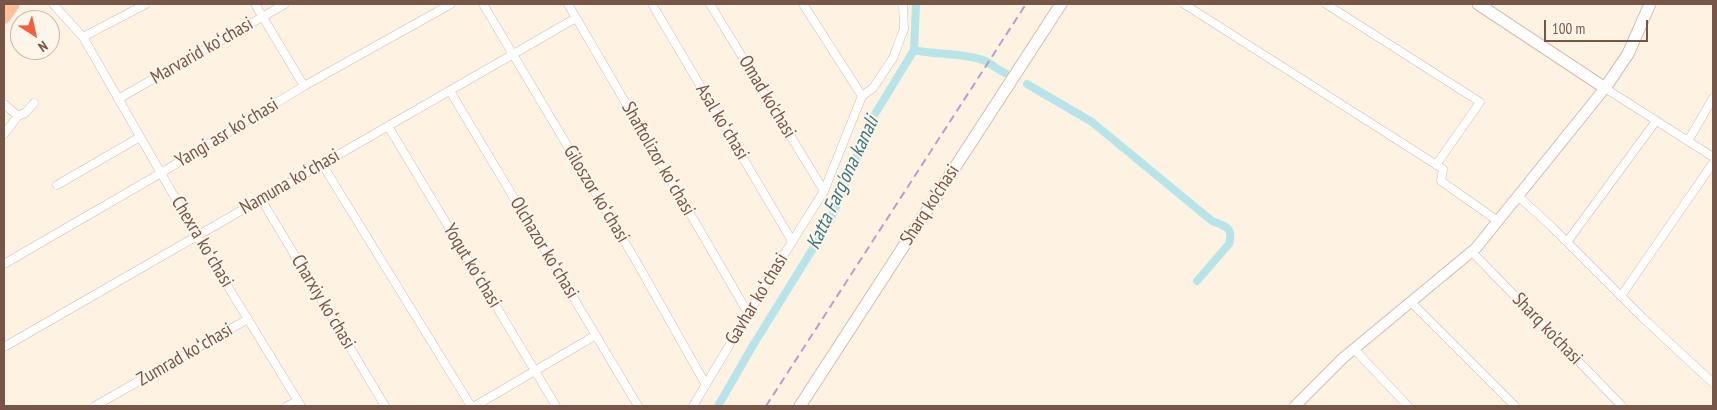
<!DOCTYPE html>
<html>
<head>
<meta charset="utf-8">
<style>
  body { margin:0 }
  #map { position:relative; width:1717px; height:410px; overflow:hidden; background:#fef2e3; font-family:"PT Sans Narrow",sans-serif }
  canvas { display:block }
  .frame { position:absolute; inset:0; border:5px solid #785647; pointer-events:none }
  .north { position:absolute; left:10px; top:10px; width:50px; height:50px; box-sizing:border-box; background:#fff6eb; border:1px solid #c9b6a9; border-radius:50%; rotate:145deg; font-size:14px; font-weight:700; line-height:20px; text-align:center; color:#785647 }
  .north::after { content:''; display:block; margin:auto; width:18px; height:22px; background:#f15f3f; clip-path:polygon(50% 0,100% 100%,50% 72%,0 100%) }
  .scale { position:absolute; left:1544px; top:20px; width:104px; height:22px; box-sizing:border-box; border:2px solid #785647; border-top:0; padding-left:6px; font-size:15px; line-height:18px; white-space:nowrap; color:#785647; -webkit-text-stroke:4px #fff6eb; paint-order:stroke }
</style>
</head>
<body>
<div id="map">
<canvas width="1717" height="410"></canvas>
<div class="frame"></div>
<div class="north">N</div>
<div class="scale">100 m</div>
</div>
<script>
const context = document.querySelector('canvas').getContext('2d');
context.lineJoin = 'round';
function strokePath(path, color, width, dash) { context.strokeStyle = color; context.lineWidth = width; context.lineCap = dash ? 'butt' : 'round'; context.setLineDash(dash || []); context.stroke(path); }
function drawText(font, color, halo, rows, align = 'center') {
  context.font = font + ' "PT Sans Narrow",sans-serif'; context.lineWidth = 4; context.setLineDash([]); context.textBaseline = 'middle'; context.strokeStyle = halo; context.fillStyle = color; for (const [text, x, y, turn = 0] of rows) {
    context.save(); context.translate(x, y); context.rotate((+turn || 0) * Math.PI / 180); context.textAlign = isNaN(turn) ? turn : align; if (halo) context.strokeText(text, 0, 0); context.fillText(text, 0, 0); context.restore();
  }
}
const canal = new Path2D(`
  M914,50C935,55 967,53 985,61C992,64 998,70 1005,73
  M1027,84L1092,122L1212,221C1225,226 1234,227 1229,244L1197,281
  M718,406L752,347L830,221L872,119L914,50L916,4`);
const minor = new Path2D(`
  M53,4L83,37L197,236L301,406
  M255,4L304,86
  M483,4L636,261L706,385
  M568,4L748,313
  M652,4L792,241
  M710,4L824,191
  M803,4L862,96
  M1184,4L1443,169L1441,181L1498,221
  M1326,4L1480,102L1436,165
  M83,37L146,4
  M1605,88L1713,157
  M450,91L638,406
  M118,99L285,4
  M4,104L18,116L4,134
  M18,116L25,113L34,103
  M388,126L556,406
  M1688,141L1713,98
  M322,164L471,406
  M57,185L140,137
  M1518,196L1553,228L1643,318L1713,383
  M261,199L385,406
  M1567,242L1656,121
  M1472,252L1622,406
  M4,264L161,173L304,86L451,4
  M1621,296L1713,163
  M1411,302L1515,406
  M4,347L576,18
  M1354,349L1408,406
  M95,406L248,319
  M287,406L297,401
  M475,406L596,335
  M693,406L775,269L824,191L862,96L873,88L893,58L904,29L903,4`);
const tertiary = new Path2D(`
  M1295,406L1343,358L1476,248L1605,88`);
const secondary = new Path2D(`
  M1478,4L1605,88L1628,54L1650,4
  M800,406L1061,4`);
const trunk = new Path2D(`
  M4,17L13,4`);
const rail = new Path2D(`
  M766,406L1026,4`);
const streetNames = [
  ["Marvarid koʻchasi",202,51,-30],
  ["Omad ko'chasi",767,97,59],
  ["Asal koʻchasi",722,122,59],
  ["Yangi asr koʻchasi",227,133,-31],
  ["Shaftolizor koʻchasi",658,159,60],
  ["Namuna koʻchasi",290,182,-30],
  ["Giloszor koʻchasi",596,194,59],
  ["Sharq ko'chasi",930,205,-57],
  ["Chexra koʻchasi",202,242,59],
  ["Olchazor koʻchasi",544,248,59],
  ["Yoqut koʻchasi",472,266,59],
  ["Gavhar koʻchasi",757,299,-59],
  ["Charxiy koʻchasi",323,302,59],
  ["Sharq ko'chasi",1547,329,46],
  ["Zumrad koʻchasi",185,355,-30]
];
const waterNames = [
  ["Katta Farg'ona kanali",843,183,-65]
];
strokePath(canal, '#b6e4e9', 8);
strokePath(minor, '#d2bbab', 9);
strokePath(tertiary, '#d2bbab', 12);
strokePath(secondary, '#d6bba8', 13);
strokePath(trunk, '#dcd3cf', 14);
strokePath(minor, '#fff', 8);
strokePath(tertiary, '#fff', 10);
strokePath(secondary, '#fff', 11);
strokePath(trunk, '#fec097', 12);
strokePath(rail, '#b4a1c8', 2, [8, 5]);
drawText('19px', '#785647', '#fff6eb', streetNames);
drawText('italic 20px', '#3a767e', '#fff6eb', waterNames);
</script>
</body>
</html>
